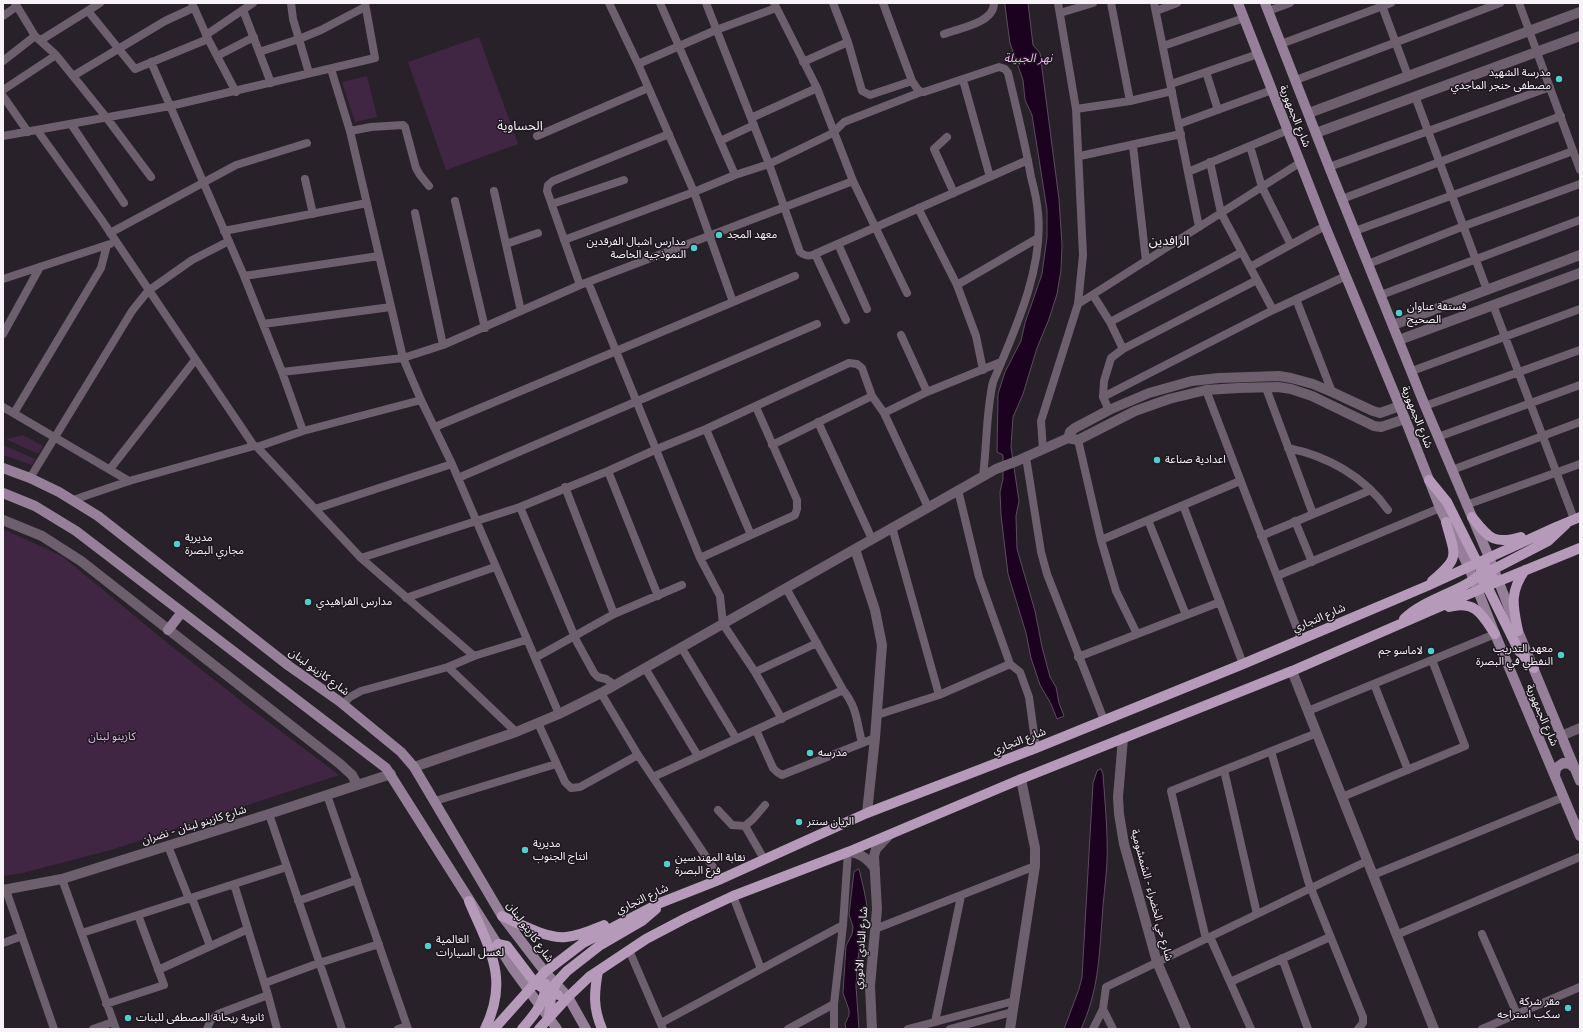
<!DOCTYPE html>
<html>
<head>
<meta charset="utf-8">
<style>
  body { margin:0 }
  #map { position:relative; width:1583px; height:1032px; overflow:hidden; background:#282129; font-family:"Public Sans",sans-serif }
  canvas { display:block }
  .frame { position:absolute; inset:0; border:4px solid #f7f2f8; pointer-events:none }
</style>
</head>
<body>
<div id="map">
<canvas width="1583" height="1032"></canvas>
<div class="frame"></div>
</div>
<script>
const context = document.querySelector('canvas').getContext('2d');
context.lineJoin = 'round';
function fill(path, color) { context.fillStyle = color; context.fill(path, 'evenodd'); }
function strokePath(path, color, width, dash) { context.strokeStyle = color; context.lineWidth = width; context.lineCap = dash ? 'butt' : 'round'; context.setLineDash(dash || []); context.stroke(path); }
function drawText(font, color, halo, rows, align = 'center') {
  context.font = font + ' "Public Sans","Noto Sans Arabic",sans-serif'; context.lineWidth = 3; context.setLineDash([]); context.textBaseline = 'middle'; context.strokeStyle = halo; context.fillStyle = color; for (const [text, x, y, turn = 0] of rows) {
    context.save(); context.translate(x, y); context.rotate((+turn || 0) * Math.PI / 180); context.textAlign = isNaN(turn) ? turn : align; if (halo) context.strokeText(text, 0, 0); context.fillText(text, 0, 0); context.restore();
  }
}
const green = new Path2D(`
  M479,37L518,144L446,170L408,62Z
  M367,76L377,117L355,122L342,82Z
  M23,435L43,446L38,454L6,439Z
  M3,445L35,459L32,465L3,455Z
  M3,529L62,556L160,637L250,708L339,775L114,849L23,873L3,876Z`);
const water = new Path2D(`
  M1005,3H1028L1033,45L1040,53L1059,199L1062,245L1061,270L1057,294L1049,319L1037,348L1023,394L1013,417L1011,447L1019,501L1016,516L1017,549L1035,611L1042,647L1050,677L1056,687L1059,703L1064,716L1057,719L1051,704L1040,685L1031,658L1026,633L1008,574L1001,515L1000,492L1003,479V455L997,452L998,394L1005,372L1021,341L1025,323L1042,274L1047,237V210L1032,115L1025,100L1023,80L1010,43Z
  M1101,769L1103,774C1105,803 1108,833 1107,862C1106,881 1103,900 1102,920C1099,959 1098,992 1081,1029H1064L1079,989L1082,977L1093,783L1097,771Z
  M859,869L864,890L867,906L858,958L856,986L859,1029H846L845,1024L849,1015V1010L843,993L846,946L852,934L853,927L849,914L854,872Z`);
const minor = new Path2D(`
  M15,3L35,36L56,55L106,117L151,177
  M192,3L208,39L236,92
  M291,3L293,19L309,73
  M609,3L638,64L694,192L733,302
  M660,3L735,175
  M706,3L769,164L800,252C805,256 809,257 815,254L1028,160
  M774,3L817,88L853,181L907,293
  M833,3L848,42L862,91L870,95L912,81
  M883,3L912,81C916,86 917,92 924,92L999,67L1005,69L1008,73C1016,107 1025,142 1031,177C1034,188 1037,201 1038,213C1044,268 1014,332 993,382C986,412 987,445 983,476
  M1111,3L1130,101
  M1154,3L1199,227
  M1381,3L1408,76
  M1519,3L1580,170
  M243,10L271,83
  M88,11L135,69L208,39
  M1156,11L1177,3
  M1268,11L1290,3
  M1060,13L1093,3
  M3,16L16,7
  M944,34C960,28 994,23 994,3
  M206,35L253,3
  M41,40L100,3
  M1281,44L1391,3
  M1163,46L1244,18
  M259,52L299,39L321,30L365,7
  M217,56L254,37
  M3,61L35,36
  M151,62L244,276L282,372L303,431
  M803,62L848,42
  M638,64L716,30L776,8
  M331,69L350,131L403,358L421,400L452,464L559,714
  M1206,72L1218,110
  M73,76L165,21L193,8
  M963,80L990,177
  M1296,80L1500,3
  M1171,84L1258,54
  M3,90L56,55
  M3,96L28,132
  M1415,96L1487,290
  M1076,109L1130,101L1172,91
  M751,118L817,88
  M71,124L124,203
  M1179,124L1272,90
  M37,130L101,219L254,446
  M350,131L371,127L403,125L405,127L416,168L420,175L429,186
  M3,136L170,106L375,58L365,3
  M537,136L648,88
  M947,137L934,149L954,193
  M720,141L754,125
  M1133,146L1146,261
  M1250,146L1262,187L1290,243
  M1080,156L1181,134
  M1210,162L1221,213L1273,310
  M1329,167L1550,87
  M1188,172L1288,130
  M305,179L313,214
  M494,191L521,311
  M1342,199L1561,116
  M455,201L485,328
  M552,204L624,180
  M918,208L957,285L976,336L983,370
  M415,213L443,345
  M224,231L367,203
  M1355,231L1573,151
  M110,233L236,165L307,143
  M564,240L694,192L735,175L769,164L833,133L844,122L921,92
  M506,244L538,233
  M838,244L867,309
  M815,254L846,320
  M1368,264L1464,226L1580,184
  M1250,267L1325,226
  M244,276L379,256
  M3,279L110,244
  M588,282L700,558L720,596L723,624L755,672L782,719
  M580,285L547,191L548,185L553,181L669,134
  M957,285L1038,238
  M1093,295L1110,322L1123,349
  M1381,295L1580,220
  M1296,299L1332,392
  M1078,304L1301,162
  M1493,305L1574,519
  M1110,322L1242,252
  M263,324L391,307
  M3,334L40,267
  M901,335L927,392
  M1412,371L1580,309
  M282,372L403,358L443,345L580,285L853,181
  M1266,388L1313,514
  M1206,390L1301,639
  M1103,397L1273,310L1346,276
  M1425,406L1580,350
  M3,407L129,481
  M1109,410L1103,397L1104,381L1111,358L1123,349L1257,280
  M14,413L101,268L107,245
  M884,413L927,392L1001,362
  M818,422L872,539
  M435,427L795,276
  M706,429L751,535
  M1438,437L1580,385
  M1078,440L1101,540L1116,591L1137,634
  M772,445L872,396
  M257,447L361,558L474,656
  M1288,448C1327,456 1364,476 1388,510
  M1043,450L1041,421L1078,304L1083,255L1076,109L1058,3
  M1026,457L1041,552L1047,574L1104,720
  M110,469L195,360
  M1452,470L1580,422
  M608,471L658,596
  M30,478L132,311L148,291L192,260L229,241
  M458,478L817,324
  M565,487L614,614
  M958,490L979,577L1010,664L1020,672L1029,697L1036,748
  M73,500L129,481L254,446L257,447L303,431L421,400
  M1183,505L1243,664
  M1466,505L1580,464
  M520,507L577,642L594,673L598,677L606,679L615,685
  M315,509L452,464
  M1148,520L1186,615
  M1295,521L1312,562
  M892,527L939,695
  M1261,536L1371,490
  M1101,540L1240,481
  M361,558L520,507L608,471L657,449L706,429L849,363L857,364L862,368L872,396L884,413L928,507
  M700,558L795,515L797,509V500L756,407
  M1277,576L1440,508
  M786,588L843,690C857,707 857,723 862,743
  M406,598L495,567
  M681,647L736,738
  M1078,657L1220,602
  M535,658L614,614L682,585
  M448,667L516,732
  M645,668L698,756
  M755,672L817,643
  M1374,684L1408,770
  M601,693L638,755L721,879
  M343,704L350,697L361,691L448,667L474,656L526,640
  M1308,711L1495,634
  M877,715L939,695L1010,664
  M538,723L565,782L571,788L580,787L638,755
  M756,730L773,768L777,772L782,775L875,738
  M1271,751L1308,881L1363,1017V1023L1358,1029
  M1224,770L1257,914
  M653,777L843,690
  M327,795L408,1029
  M1342,797L1465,746L1432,660
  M435,801L556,764
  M718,810L732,825L745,826L753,819L765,805
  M269,814L342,1029
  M745,826L764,859
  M168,846L189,899
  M1373,875L1564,797
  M62,879L116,1029
  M234,884L268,995L277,1029
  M6,890L54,1029
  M733,896L761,969
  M192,898L210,946
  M298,901L357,880
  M875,929L1035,866
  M82,933L287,867
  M1482,934L1517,1014
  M1396,935L1580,857
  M1210,937L1251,1029
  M1206,939L1171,791L1317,733
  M3,943L22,936
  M629,950L663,1029
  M1282,958L1308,1029
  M158,970L248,929
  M1230,982L1330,937
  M265,983L319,963L379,944
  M106,1004L164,985L138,915
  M1103,1009L1113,1029
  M935,1022L961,896
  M661,1023L843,925
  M93,1029L113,1022
  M207,1029L211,1020L218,1014L268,995
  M398,1029L407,1026
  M788,1029L834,1004
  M834,1029V1004L843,925L848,852
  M908,1029L1014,1001
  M950,1029L1012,1012
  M1093,1029L1103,1009L1106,987L1367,861
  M1482,1029L1580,987`);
const tertiary = new Path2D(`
  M1309,113L1580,12
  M1316,133L1580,36
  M1393,325L1580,255
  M1399,340L1580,273
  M1068,438L1070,432L1075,428L1109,410L1149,393L1192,381L1219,378L1279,376L1291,378L1313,384L1332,392L1373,411L1380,413L1400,406
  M3,520L42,536L81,561L340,764L352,775L357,784
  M855,549L875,610L882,645L875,738L867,813
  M1292,671L1434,1029
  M1561,736L1580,728
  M1123,738L1118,797L1119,814L1124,844L1157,962L1186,1029
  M414,767L516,732L559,714L601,693L996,469L1017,461L1068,438L1078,440L1135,411L1169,399L1206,390L1238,388L1278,387L1291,389L1312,396L1374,426L1381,427L1405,419
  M848,852C861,853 868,859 875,869
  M3,890L62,879L269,814L391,774
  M872,1029L870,986L877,909L874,856L876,849L889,835
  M1010,1029L1035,866V848L1021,779`);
const secondary = new Path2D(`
  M1238,3L1325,226L1405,419L1440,508L1469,568L1495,634L1580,836
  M1265,3L1329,167L1425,406L1489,557L1518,631L1580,781
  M3,468L30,478L59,492L98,516L289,666L339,701L401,752L414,767L502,916L545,972L568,997L586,1029
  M3,493L35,506L76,531L386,768L513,969L557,1029
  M168,630L182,612
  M1555,775L1556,768L1563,763L1570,764L1573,767`);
const primary = new Path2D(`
  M1429,480L1447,502L1482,572L1486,576L1499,581
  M1472,517C1489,538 1493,545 1521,537
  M1484,580L1519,651L1534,668
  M1432,581C1461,557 1455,556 1446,522
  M1483,581L1494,569L1548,541L1566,524
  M1449,607C1476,600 1482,615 1495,634
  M1404,619C1425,597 1474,589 1486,567
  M1518,631C1513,606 1509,593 1525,570
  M469,901C489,949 510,978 485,1029
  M502,916C520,924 547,939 566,937C579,936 592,930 604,925
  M498,944L507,946L535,983L546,990L558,995
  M598,971C594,993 593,1008 602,1029
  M549,1017L551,997L556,983L567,971L599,946L642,921L656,909
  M494,1029L545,972L583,943L660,903L721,879L867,813L1036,748L1243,664L1427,586L1556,527L1580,517
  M522,1029C533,1016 545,1003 546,984
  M539,1029L568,997L589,977L646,939L686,918L733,896L848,852L1021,779L1292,671L1499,581L1580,548`);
const markers = [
  [1559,79,4,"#52cdce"],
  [719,235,4,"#52cdce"],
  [694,248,4,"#52cdce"],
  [1399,313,4,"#52cdce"],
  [1157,460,4,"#52cdce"],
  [177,544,4,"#52cdce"],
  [308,602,4,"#52cdce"],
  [1431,651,4,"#52cdce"],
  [1561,655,4,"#52cdce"],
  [810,753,4,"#52cdce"],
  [799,822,4,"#52cdce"],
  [525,850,4,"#52cdce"],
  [667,864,4,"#52cdce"],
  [428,946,4,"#52cdce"],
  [1568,1008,4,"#52cdce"],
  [128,1018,4,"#52cdce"]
];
const poiNames = [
  ["مدرسة الشهيد",1551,73,"right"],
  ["مصطفى خنجر الماجدي",1551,86,"right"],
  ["معهد المجد",727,235],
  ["مدارس اشبال الفرقدين",686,242,"right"],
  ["النموذجية الخاصة",686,255,"right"],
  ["فستقة عناوان",1407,307],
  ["الصحيح",1407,320],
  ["اعدادية صناعة",1165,460],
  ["مديرية",185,538],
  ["مجاري البصرة",185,551],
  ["مدارس الفراهيدي",316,602],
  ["معهد التدريب",1553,649,"right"],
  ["النفطي في البصرة",1553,662,"right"],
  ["لاماسو جم",1423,651,"right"],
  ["مدرسه",818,753],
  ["الريان سنتر",807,822],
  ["مديرية",533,844],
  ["انتاج الجنوب",533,857],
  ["نقابة المهندسين",675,858],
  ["فرع البصرة",675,871],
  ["العالمية",436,940],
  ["لغسل السيارات",436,953],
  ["مقر شركة",1560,1002,"right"],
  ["سكب استراحه",1560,1015,"right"],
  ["ثانوية ريحانة المصطفى للبنات",136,1018]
];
const streetNames = [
  ["شارع الجمهورية",1295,116,68],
  ["شارع الجمهورية",1417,417,68],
  ["شارع التجاري",1319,618,-23],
  ["شارع كازينو لبنان",319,672,36],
  ["شارع الجمهورية",1542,715,67],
  ["شارع التجاري",1019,741,-21],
  ["شارع كازينو لبنان - نضران",194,825,-17],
  ["شارع حي الخضراء - الشمشومية",1152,895,75],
  ["شارع التجاري",642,899,-25],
  ["شارع كازينو لبنان",530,932,54],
  ["شارع النادي الاثوري",861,948,-86]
];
const parkNames = [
  ["كازينو لبنان",112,737]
];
const waterNames = [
  ["نهر الجبيلة",1028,58]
];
const quarterNames = [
  ["الحساوية",520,126],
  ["الرافدين",1169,241]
];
fill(green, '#402643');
fill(water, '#1b031f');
strokePath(water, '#5d4b60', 1);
strokePath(minor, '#6d5f6e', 8);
strokePath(tertiary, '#6d5f6e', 10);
strokePath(secondary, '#968099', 10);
strokePath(primary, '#b69aba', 10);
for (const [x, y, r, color] of markers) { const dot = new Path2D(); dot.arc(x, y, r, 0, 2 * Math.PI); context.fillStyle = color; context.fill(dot); strokePath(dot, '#1e171f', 1.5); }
drawText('11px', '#f7f2f8', '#1e171f', poiNames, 'left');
drawText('11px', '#f7f2f8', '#1e171f', streetNames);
drawText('11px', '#e7b4ee', '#1e171f', parkNames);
drawText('italic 12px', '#eab7f1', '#1e171f', waterNames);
drawText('13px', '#f7f2f8', '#1e171f', quarterNames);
</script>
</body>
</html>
